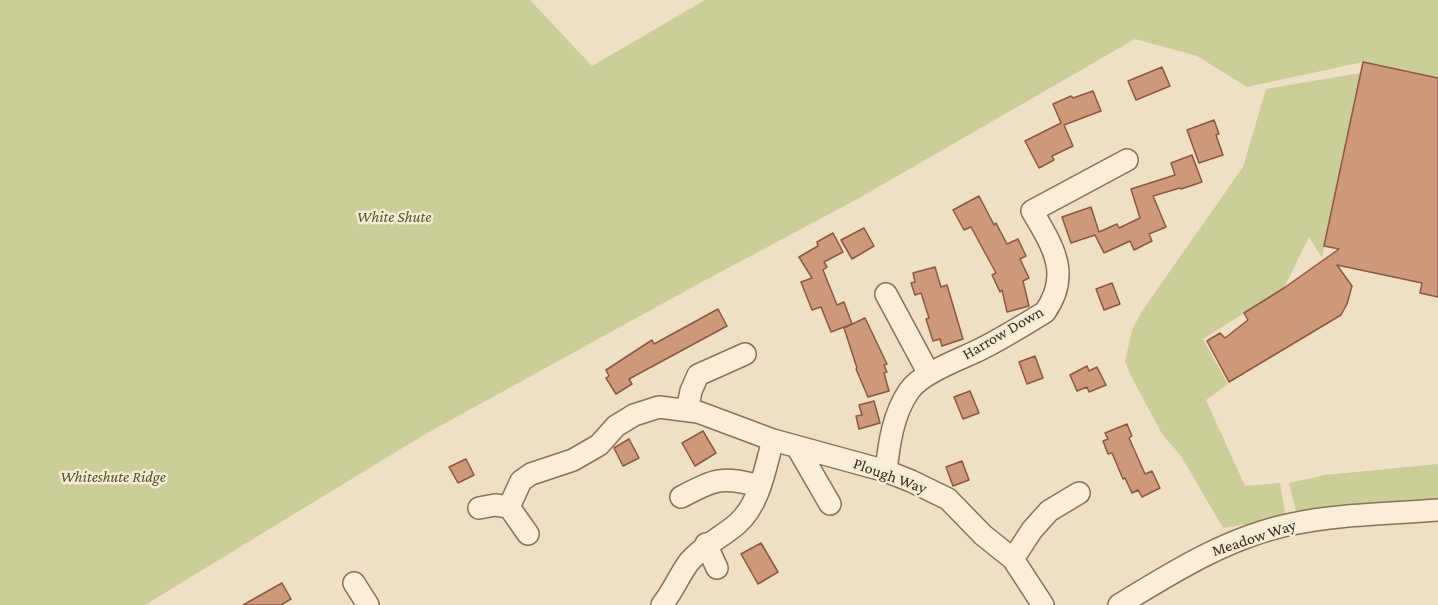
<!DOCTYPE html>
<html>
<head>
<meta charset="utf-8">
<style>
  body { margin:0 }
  canvas { display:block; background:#efe0c5 }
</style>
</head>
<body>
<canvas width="1438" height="605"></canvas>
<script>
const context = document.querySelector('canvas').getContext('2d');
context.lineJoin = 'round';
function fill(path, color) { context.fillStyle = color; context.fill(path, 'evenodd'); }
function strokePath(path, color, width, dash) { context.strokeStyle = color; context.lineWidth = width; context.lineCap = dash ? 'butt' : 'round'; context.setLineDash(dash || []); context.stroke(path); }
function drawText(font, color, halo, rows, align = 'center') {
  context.font = font + ' "Crimson Pro",serif'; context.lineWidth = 5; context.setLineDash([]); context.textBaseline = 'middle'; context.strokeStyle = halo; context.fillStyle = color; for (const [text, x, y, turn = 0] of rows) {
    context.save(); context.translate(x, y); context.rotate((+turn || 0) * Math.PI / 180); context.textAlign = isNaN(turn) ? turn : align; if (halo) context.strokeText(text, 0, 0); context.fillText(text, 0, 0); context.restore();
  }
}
const green = new Path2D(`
  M0,0H530L592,66L705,0H1438V78L1363,62L1247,87L1197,56L1135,39L861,197L689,289L422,436L145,605H0Z
  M1360,73L1322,258L1309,237L1284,288L1203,339L1228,384L1206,400L1245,486L1280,483L1286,518L1223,528L1181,456L1162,434L1131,376L1125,362L1132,330L1142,311L1243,167L1266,89Z
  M1438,464V506L1297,515L1289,483L1325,475Z`);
const building = new Path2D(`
  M1363,62L1438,78V297L1420,293L1422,283L1337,265L1352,286L1347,304L1341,315L1229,382L1207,341L1220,333L1225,338L1248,320L1244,313L1284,288L1339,249L1324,246Z
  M1162,67L1170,86L1136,100L1128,81Z
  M1093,91L1101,111L1064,125L1073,146L1052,156L1054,160L1039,168L1025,141L1061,123L1053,104L1071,96L1073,98Z
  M1214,120L1219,134L1216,135L1223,155L1199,163L1187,130Z
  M1192,155L1202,182L1181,189L1180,188L1153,196L1166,227L1149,234L1152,241L1134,250L1130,241L1104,253L1095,235L1071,243L1062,217L1091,207L1099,232L1117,224L1119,228L1140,218L1131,189L1175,175L1171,163Z
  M979,196L994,225L996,223L1007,244L1018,239L1026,256L1020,259L1029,278L1023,281L1029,306L1007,312L1002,290L1000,292L992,275L996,273L971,227L964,230L953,210Z
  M864,228L874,246L852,259L841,240Z
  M833,233L843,252L824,262L827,267L823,270L837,305L844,302L852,324L831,332L821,307L812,310L801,282L812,278L799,257L818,246L817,242Z
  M935,267L941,287L947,285L963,339L942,346L940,339L933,341L926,319L929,318L921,293L915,295L911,283L915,282L913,273Z
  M1112,283L1120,304L1104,310L1096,289Z
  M718,309L727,326L629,379L632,384L616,394L606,378L609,376L606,370L652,340L654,344Z
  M865,318L887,364L884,365L887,372L884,373L889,391L868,397L856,369L857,368L844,328Z
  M1035,356L1043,378L1027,384L1019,362Z
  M1087,366L1089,371L1097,367L1106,385L1089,392L1087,387L1077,391L1070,375Z
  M970,391L979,413L963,419L954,397Z
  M874,401L880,423L859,429L856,416L862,415L859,405Z
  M1127,424L1132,436L1129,438L1145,474L1152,471L1160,488L1142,497L1138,490L1132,493L1125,478L1123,479L1112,453L1108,454L1103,441L1108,439L1105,433Z
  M703,431L716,453L695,466L682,443Z
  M629,439L639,458L623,466L614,448Z
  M466,459L474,475L458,483L449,467Z
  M962,461L969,480L953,486L946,467Z
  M761,543L778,572L758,584L741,554Z
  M282,583L291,599L281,605H243Z`);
const minor = new Path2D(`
  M886,294L929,374
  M687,410L691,391L698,375L745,354
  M797,447L830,504
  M886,471C889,444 893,414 909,391C921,373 961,359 981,349C1003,338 1024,325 1045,312C1072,274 1052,245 1032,211L1127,160
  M681,497C716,479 721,476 760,486
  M509,507L521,481L531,474L573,460L599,445L616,426L634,415L659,407L698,412L773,440L886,471L911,481L948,499L983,535L1013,559L1043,605
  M479,508L495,505L509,507L528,534
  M706,544L717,568
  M1013,559L1032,530L1049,511L1079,493
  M354,583L368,605
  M662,605C673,591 680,574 689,562C703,545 721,538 737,524C760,504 765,468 773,440
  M1119,605C1173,572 1228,537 1292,524C1339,514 1390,514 1438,510`);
const parkNames = [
  ["White Shute",394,217],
  ["Whiteshute Ridge",113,477]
];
const streetNames = [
  ["Harrow Down",1003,333,-30],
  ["Plough Way",890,476,20],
  ["Meadow Way",1254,538,-18]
];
fill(green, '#cbce98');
fill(building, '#ce987a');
strokePath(building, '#8b593f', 1.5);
strokePath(minor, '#8b715a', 24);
strokePath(minor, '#faeed8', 21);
drawText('italic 16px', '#4e5725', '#f6ebd4', parkNames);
drawText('16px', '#3a2a1e', '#f6ebd4', streetNames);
</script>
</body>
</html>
